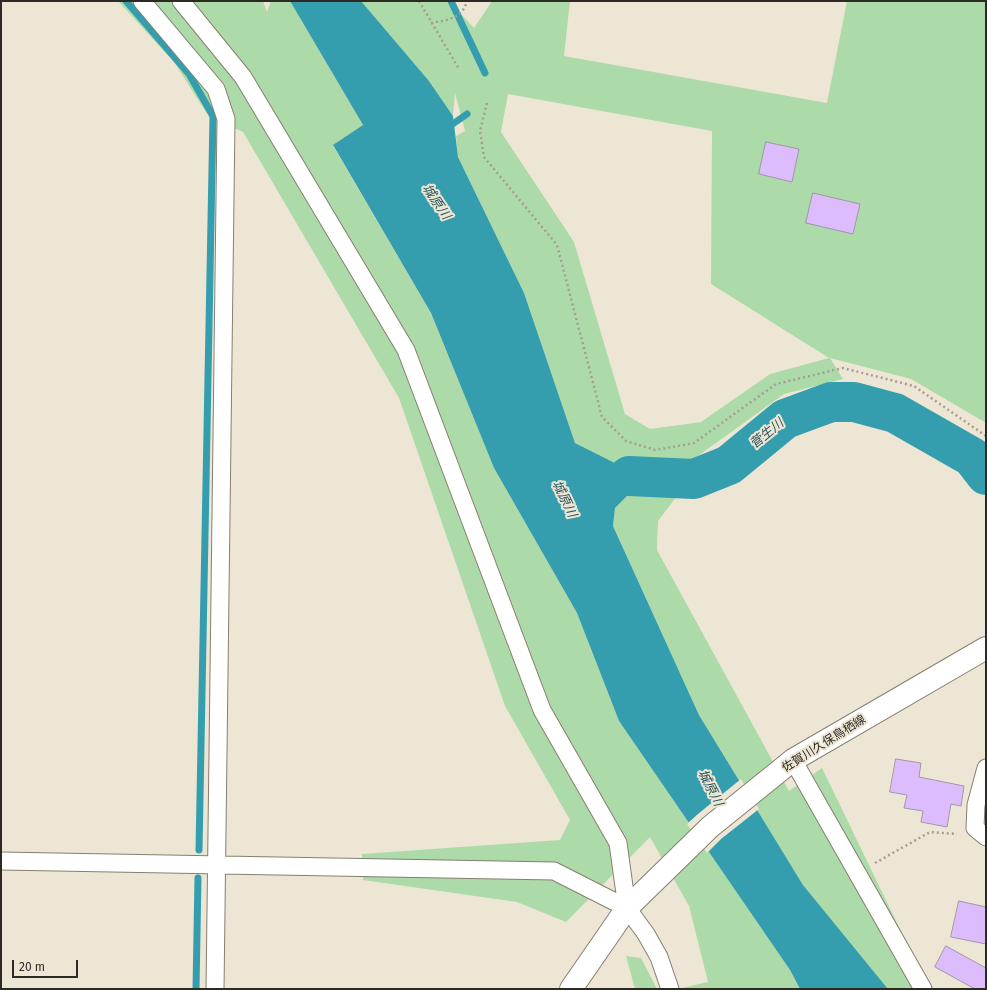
<!DOCTYPE html>
<html>
<head>
<meta charset="utf-8">
<style>
  body { margin:0 }
  #map { position:relative; width:987px; height:990px; overflow:hidden; background:#eee6d5; font-family:"Fira Sans",sans-serif }
  canvas { display:block }
  .frame { position:absolute; inset:0; border:2px solid #2d2a24; pointer-events:none }
  .scale { position:absolute; left:12px; top:960px; width:66px; height:18px; box-sizing:border-box; border:2px solid #2d2a24; border-top:0; padding-left:5px; font-size:12px; line-height:14px; white-space:nowrap; color:#2d2a24; -webkit-text-stroke:3px #eee6d5; paint-order:stroke }
</style>
</head>
<body>
<div id="map">
<canvas width="987" height="990"></canvas>
<div class="frame"></div>
<div class="scale">20 m</div>
</div>
<script>
const context = document.querySelector('canvas').getContext('2d');
context.lineJoin = 'round';
function fill(path, color) { context.fillStyle = color; context.fill(path, 'evenodd'); }
function strokePath(path, color, width, dash) { context.strokeStyle = color; context.lineWidth = width; context.lineCap = dash ? 'butt' : 'round'; context.setLineDash(dash || []); context.stroke(path); }
function drawText(font, color, halo, rows, align = 'center') {
  context.font = font + ' "Fira Sans","Noto Sans JP",sans-serif'; context.lineWidth = 4; context.setLineDash([]); context.textBaseline = 'middle'; context.strokeStyle = halo; context.fillStyle = color; for (const [text, x, y, turn = 0] of rows) {
    context.save(); context.translate(x, y); context.rotate((+turn || 0) * Math.PI / 180); context.textAlign = isNaN(turn) ? turn : align; if (halo) context.strokeText(text, 0, 0); context.fillText(text, 0, 0); context.restore();
  }
}
const green = new Path2D(`
  M118,1H263L267,12L271,1H290L363,125L333,146L431,313L494,468L577,613L619,721L790,970L800,989H678L708,982L689,906L650,837L566,922L517,902L363,880L362,854L560,840L570,820L505,706L399,398L243,132L209,117L174,62Z
  M361,1H449L474,28L492,1H570L564,56L827,103L847,1H986V423L911,379L830,358L843,379L784,394L698,456L685,468L623,467L575,443L524,293L458,157L456,136L465,131L455,93L453,116L429,81ZM508,94L712,131L711,284L829,358L770,374L701,422L650,429L625,414L574,242L501,132Z
  M683,488L658,521L657,550L789,791L822,768L929,989H888L803,885L699,715L613,526L615,508L631,492Z
  M626,956L641,958L657,989H635Z`);
const water = new Path2D(`
  M290,1H361L429,81L453,116L458,157L524,293L575,443L623,467L685,468L683,488L631,492L615,508L613,526L699,715L803,885L888,989H800L790,970L619,721L577,613L494,468L431,313L333,145L363,125Z`);
const pier = new Path2D(`
  M741,779L759,809L721,839L707,853L687,824L698,814Z`);
const stream = new Path2D(`
  M126,1L189,74L213,116L199,850
  M451,1L485,73
  M447,128L467,114
  M196,989L198,878`);
const river = new Path2D(`
  M629,476L694,479L729,465L785,419L831,402H854L895,413L972,457L986,475`);
const building = new Path2D(`
  M766,142L799,149L792,182L759,174Z
  M813,193L860,204L853,234L806,223Z
  M896,759L921,763L919,777L964,786L961,806L951,804L947,827L921,822L923,811L904,808L907,795L890,792Z
  M959,901L986,907V944L951,937Z
  M946,946L986,968V986L985,989H975L935,967Z`);
const path = new Path2D(`
  M419,1L459,69
  M431,23C447,20 462,19 467,1
  M487,103L480,131L484,157L557,245L602,417L626,441L655,450L694,443L776,384L843,368L914,386L986,436
  M875,863L930,832L957,834`);
const street = new Path2D(`
  M142,1L216,89L226,119L215,989
  M181,1L243,77L406,350L542,710L618,843L627,908
  M793,760L923,989
  M986,768L976,805L975,828L986,837
  M1,861L554,871L627,908L646,934L659,957L670,989`);
const primary = new Path2D(`
  M571,989L627,908L710,827L793,760L986,648`);
const streetNames = [
  ["佐賀川久保鳥栖線",824,744,-32]
];
const waterNames = [
  ["城原川",436,202,56],
  ["菅生川",767,434,-39],
  ["城原川",564,499,64],
  ["城原川",710,788,63]
];
fill(green, '#acdba9');
fill(water, '#359eae');
fill(pier, '#eee6d5');
strokePath(stream, '#359eae', 7);
strokePath(river, '#359eae', 40);
fill(building, '#ddbcfd');
strokePath(building, '#9e97a6', 1);
strokePath(street, '#867f70', 19);
strokePath(primary, '#867f70', 24);
strokePath(path, '#a49e91', 2.5, [2, 3]);
strokePath(street, '#fff', 17);
strokePath(primary, '#fff', 22);
drawText('12px', '#2d2a24', '#eee6d5', streetNames);
drawText('italic 13px', '#26535a', '#eee6d5', waterNames);
</script>
</body>
</html>
